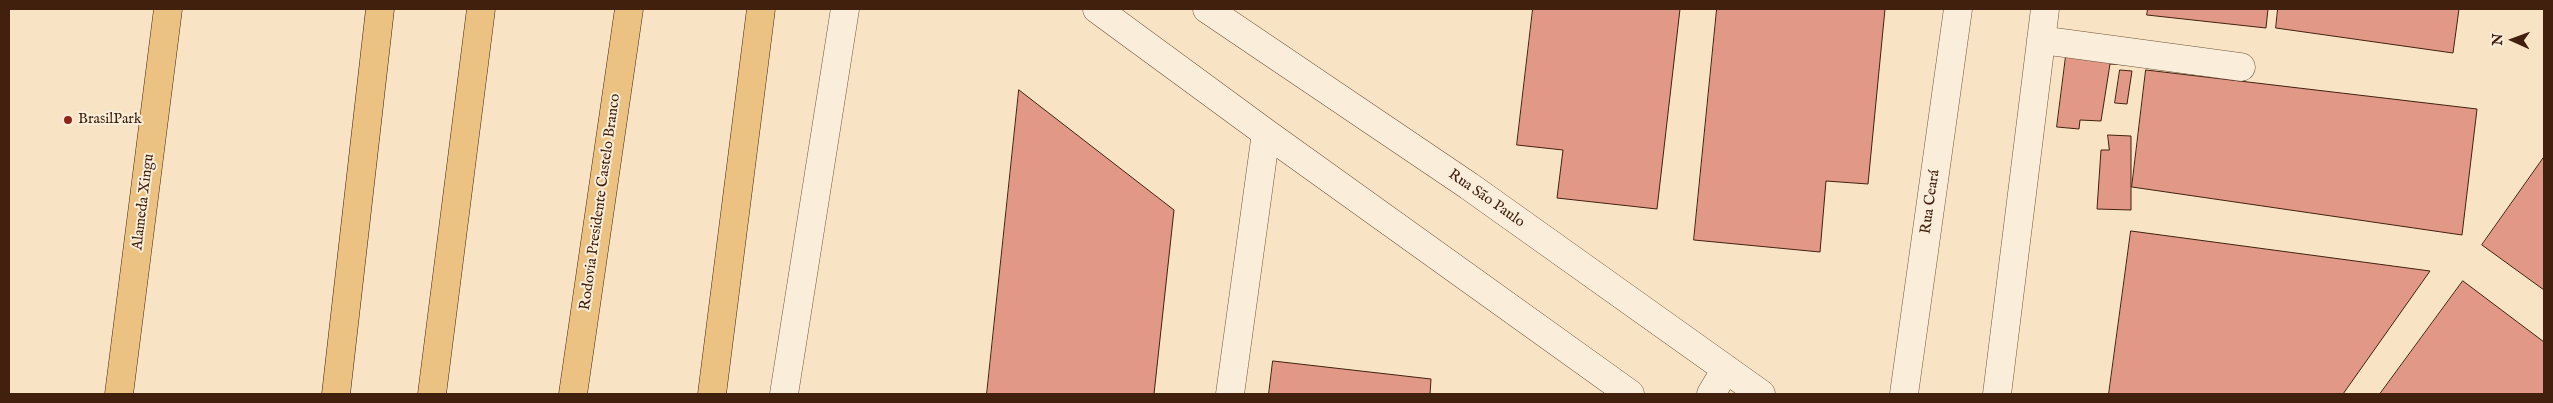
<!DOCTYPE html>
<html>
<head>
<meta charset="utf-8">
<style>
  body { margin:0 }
  #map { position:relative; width:2553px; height:403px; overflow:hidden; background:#f8e4c5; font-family:"IM FELL English",serif }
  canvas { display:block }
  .frame { position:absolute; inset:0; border:10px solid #41210e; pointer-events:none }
  .north { position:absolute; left:2488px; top:15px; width:50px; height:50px; -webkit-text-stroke:4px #faedd9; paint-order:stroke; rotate:272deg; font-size:14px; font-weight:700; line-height:20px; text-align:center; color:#41210e }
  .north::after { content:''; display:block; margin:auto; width:18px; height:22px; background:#41210e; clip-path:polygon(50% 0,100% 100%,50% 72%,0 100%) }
</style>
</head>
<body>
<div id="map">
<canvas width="2553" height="403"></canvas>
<div class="frame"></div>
<div class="north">N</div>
</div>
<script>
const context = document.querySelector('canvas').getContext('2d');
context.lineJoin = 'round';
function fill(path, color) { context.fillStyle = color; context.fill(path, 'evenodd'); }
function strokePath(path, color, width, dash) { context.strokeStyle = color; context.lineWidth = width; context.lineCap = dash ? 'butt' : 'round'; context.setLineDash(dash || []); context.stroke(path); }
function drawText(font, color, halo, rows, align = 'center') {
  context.font = font + ' "IM FELL English",serif'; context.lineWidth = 4; context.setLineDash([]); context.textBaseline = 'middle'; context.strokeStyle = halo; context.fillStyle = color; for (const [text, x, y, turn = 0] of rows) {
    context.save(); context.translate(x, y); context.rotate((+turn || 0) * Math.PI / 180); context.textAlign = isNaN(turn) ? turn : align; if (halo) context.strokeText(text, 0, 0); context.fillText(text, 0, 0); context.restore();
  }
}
const building = new Path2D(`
  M1533,9H1680L1657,209L1557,198L1563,150L1517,145Z
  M1717,9H1885L1868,184L1826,181L1820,252L1694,240Z
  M2148,9H2268L2266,28L2147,15Z
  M2278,9H2459L2453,53L2276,28Z
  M2067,48L2145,66L2110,64L2101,121L2080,120L2079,129L2057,127Z
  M2120,70L2132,71L2127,104L2115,103Z
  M2146,70L2477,109L2462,235L2132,187Z
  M1019,90L1174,210L1154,394H987Z
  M2108,135L2131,136V210L2097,209L2101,150H2109Z
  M2544,157V290L2482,245Z
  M2131,231L2430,271L2343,394H2109Z
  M2463,281L2544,342V394H2380Z
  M1273,361L1431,379L1430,394H1269Z`);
const minor = new Path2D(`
  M1097,9L1266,133L1630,394
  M1207,9L1469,186L1761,394
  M2041,40L2241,67
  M784,394L845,9
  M1230,394L1266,133
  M1711,394L1726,369
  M1904,394L1958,9
  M1997,394L2045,9`);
const major = new Path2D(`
  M119,394L168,9`);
const highway = new Path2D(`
  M336,394L380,9
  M432,394L481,9
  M573,394L629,9
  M712,394L761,9`);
const markers = [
  [68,120,5,"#8f2418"]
];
const poiNames = [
  ["BrasilPark",78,120]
];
const streetNames = [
  ["Rua São Paulo",1486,199,35],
  ["Alameda Xingu",144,202,-83],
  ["Rodovia Presidente Castelo Branco",601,202,-82],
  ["Rua Ceará",1931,202,-82]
];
fill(building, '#e19887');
strokePath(building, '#41210e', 1);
strokePath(minor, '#6f523c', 29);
strokePath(major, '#41210e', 29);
strokePath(highway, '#41210e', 29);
strokePath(minor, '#faedd9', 28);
strokePath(major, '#ecc282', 28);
strokePath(highway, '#ecc282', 28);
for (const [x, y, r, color] of markers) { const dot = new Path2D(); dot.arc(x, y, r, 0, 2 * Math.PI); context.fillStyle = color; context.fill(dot); strokePath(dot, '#faedd9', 2); }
drawText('15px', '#41210e', '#faedd9', poiNames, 'left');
drawText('15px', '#41210e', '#faedd9', streetNames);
</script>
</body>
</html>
